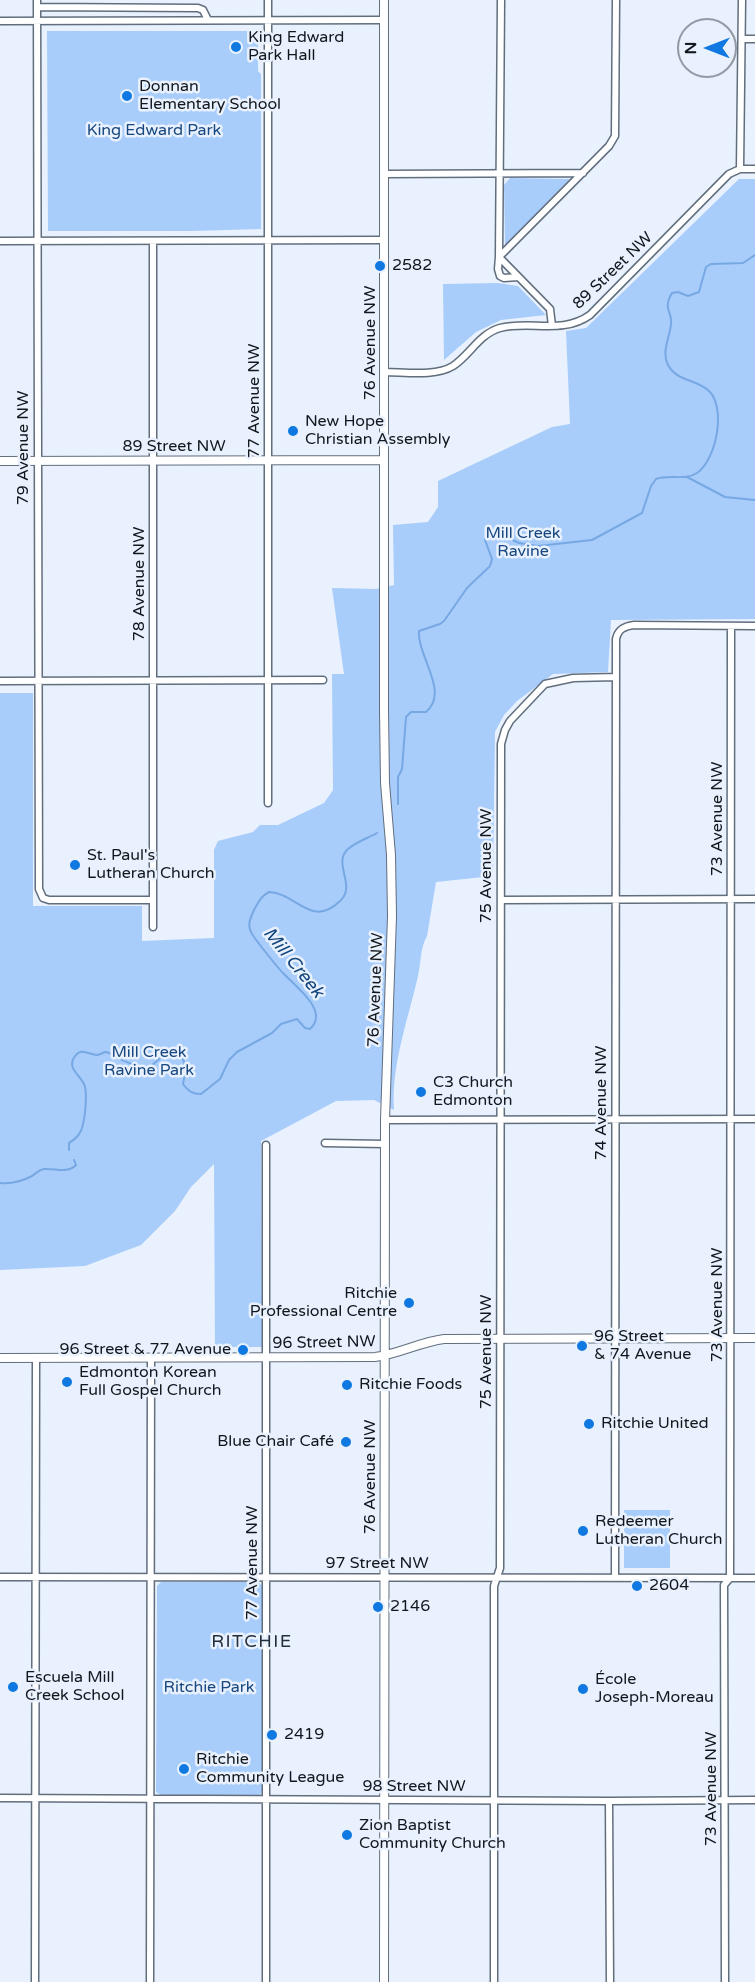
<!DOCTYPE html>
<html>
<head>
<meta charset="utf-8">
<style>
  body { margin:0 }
  #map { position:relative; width:755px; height:1982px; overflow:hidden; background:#e8f1fd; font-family:"Varela Round",sans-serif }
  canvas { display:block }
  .north { position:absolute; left:677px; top:18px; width:60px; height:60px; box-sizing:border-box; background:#e8f1fd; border:2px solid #929aa3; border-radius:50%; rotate:270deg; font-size:16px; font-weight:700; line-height:24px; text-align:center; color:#11171d }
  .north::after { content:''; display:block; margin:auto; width:21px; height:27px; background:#1079e1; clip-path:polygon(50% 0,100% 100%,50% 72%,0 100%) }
</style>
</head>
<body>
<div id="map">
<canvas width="755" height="1982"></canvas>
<div class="north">N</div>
</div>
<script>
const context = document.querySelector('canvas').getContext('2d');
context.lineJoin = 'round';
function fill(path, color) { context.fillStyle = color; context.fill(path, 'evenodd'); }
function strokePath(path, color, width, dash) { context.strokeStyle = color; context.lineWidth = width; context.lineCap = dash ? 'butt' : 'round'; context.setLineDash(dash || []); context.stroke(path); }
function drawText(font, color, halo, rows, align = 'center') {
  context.font = font + ' "Varela Round",sans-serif'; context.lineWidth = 5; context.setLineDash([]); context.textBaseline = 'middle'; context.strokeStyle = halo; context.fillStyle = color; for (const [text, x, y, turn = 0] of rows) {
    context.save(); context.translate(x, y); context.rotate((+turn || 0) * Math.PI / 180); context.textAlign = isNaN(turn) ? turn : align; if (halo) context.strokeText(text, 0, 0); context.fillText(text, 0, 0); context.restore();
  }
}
const green = new Path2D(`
  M47,31H258V71L261,74V229L191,231H48Z
  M510,178L570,179L506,244H505L504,185Z
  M739,179H755V619L611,620L608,672L553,674L517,701L504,715L495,732L493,876L436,882L427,936C420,948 421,963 418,976C408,1020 391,1065 394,1110L374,1100L336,1101L261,1141L262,1347H215L214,1164L191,1187L175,1211L141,1245L85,1266L0,1270V693H33V906H142V941L214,938V850L218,841L253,832L260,825H278L324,803L333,790L332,674H344L332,588L376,589L394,585L393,525L428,522L438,507V481L552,427L570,424L566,331L586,328Z
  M498,283L518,286L546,315L501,320L476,332L444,360L443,284Z
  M624,1510H670V1568H624Z
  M161,1582H257L262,1585V1791L260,1795H161L156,1792L157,1586Z`);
const stream = new Path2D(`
  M687,477L725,497L755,500
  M398,804V777L402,769L406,717L411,712H426C450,692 417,656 419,631L440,624L444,621L467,588L490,566L492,559L485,540L488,532H495L519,543L538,546L592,540L642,513L651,486L656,479C669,474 685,481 697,473C716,460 726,410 710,392C698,379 677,382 668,365C661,352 670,337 671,324C673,312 662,310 672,293L678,292L688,296L699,292L706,267L711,264L743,263L755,255
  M69,1150V1143C73,1140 77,1138 79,1134C85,1127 88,1093 84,1084C80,1075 66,1068 75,1056C82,1047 89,1055 97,1055C100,1055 102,1053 105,1052C110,1052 113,1056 118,1058C125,1062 140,1067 148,1068C163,1059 161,1048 183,1059L186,1069L183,1084C188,1091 192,1094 201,1094L220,1079L229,1060L237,1052L272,1033L281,1024L297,1019L305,1028L310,1029C330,1011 295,986 283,973C278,968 253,937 251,932C247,924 251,917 254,910C258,903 261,896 269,892C297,893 311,929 340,901C357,886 332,863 348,849C356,842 368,838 377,833
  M0,1183C12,1184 21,1182 32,1176C36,1173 39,1170 44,1169C56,1168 67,1174 76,1165L74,1160`);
const minor = new Path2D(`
  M37,0L39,889L43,898L49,900H153
  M501,0L499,257L550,309L552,326
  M37,7L198,8L203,10L208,20
  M0,21L384,20
  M742,39H755
  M740,169L742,0
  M384,174L583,173
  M0,241L384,240
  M153,241V927
  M518,277L504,278L500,276L498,269L499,257L609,146L615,136L616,0
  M384,372C405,372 435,377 453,366C470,355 479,334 500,328C530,320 562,335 590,315L729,174L740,169H755
  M0,681L323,680
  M268,803V0
  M501,900L755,899
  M385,1120L755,1119
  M325,1143L385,1144
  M0,1577L755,1578
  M615,1577L616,639C618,629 625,626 634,625L755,626
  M0,1798L609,1801L755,1800
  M609,1801L610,1982
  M35,1982L36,1358
  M150,1982L151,1358
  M266,1982V1145
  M494,1982V1586L500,1568L501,744L505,730L510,721L545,684L573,678L616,677
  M725,1982L724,1585L730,1578V1569L731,626`);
const tertiary = new Path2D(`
  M384,0V710L385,783L391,855L392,916L385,1120L384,1982
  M0,461L384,460
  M0,1358L375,1357C399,1354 420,1342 444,1339L755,1338`);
const markers = [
  [236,47,6,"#1079e1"],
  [127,96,6,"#1079e1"],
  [380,266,6,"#1079e1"],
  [293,431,6,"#1079e1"],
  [75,865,6,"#1079e1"],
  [421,1092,6,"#1079e1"],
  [409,1303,6,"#1079e1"],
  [582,1346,6,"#1079e1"],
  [243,1350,6,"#1079e1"],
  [67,1382,6,"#1079e1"],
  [347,1385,6,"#1079e1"],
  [589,1424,6,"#1079e1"],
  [346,1442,6,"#1079e1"],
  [583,1531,6,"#1079e1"],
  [637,1586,6,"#1079e1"],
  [378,1607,6,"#1079e1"],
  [13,1687,6,"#1079e1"],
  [583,1689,6,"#1079e1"],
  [272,1735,6,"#1079e1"],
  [184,1769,6,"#1079e1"],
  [347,1835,6,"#1079e1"]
];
const poiNames = [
  ["King Edward",248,38],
  ["Park Hall",248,56],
  ["Donnan",139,87],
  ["Elementary School",139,105],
  ["2582",392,266],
  ["New Hope",305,422],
  ["Christian Assembly",305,440],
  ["St. Paul's",87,856],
  ["Lutheran Church",87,874],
  ["C3 Church",433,1083],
  ["Edmonton",433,1101],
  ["Ritchie",397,1294,"right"],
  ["Professional Centre",397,1312,"right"],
  ["96 Street",594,1337],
  ["& 74 Avenue",594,1355],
  ["96 Street & 77 Avenue",231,1350,"right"],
  ["Edmonton Korean",79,1373],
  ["Full Gospel Church",79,1391],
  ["Ritchie Foods",359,1385],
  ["Ritchie United",601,1424],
  ["Blue Chair Café",334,1442,"right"],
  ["Redeemer",595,1522],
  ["Lutheran Church",595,1540],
  ["2604",649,1586],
  ["2146",390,1607],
  ["Escuela Mill",25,1678],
  ["Creek School",25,1696],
  ["École",595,1680],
  ["Joseph-Moreau",595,1698],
  ["2419",284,1735],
  ["Ritchie",196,1760],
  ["Community League",196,1778],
  ["Zion Baptist",359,1826],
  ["Community Church",359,1844]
];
const parkNames = [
  ["King Edward Park",154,131],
  ["Mill Creek",523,534],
  ["Ravine",523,552],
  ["Mill Creek",149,1053],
  ["Ravine Park",149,1071],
  ["Ritchie Park",209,1688]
];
const streetNames = [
  ["89 Street NW",613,271,-44],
  ["76 Avenue NW",371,343,-90],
  ["77 Avenue NW",255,401,-90],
  ["89 Street NW",174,447],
  ["79 Avenue NW",24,448,-90],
  ["78 Avenue NW",140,584,-90],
  ["73 Avenue NW",718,819,-90],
  ["75 Avenue NW",487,866,-90],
  ["76 Avenue NW",376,990,-88],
  ["74 Avenue NW",602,1103,-90],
  ["73 Avenue NW",718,1305,-90],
  ["96 Street NW",324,1343,-1],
  ["75 Avenue NW",487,1352,-90],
  ["76 Avenue NW",371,1477,-90],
  ["77 Avenue NW",253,1563,-90],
  ["97 Street NW",377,1564],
  ["98 Street NW",414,1787],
  ["73 Avenue NW",712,1789,-90]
];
const waterNames = [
  ["Mill Creek",293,963,51]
];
const neighbourhoodNames = [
  ["RITCHIE",252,1642]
];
fill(green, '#a8cdfb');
strokePath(stream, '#77a8e4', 2);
strokePath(minor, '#616e7e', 9);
strokePath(tertiary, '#616e7e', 10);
strokePath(minor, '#fff', 6);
strokePath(tertiary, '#fff', 8);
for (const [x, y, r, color] of markers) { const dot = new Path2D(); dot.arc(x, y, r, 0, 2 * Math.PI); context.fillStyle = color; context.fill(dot); strokePath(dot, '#e8f1fd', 2); }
drawText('16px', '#11171d', '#e8f1fd', poiNames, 'left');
drawText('16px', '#17477e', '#e8f1fd', parkNames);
drawText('16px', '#11171d', '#e8f1fd', streetNames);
drawText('italic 18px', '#13447b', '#e8f1fd', waterNames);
context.letterSpacing = '1.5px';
drawText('18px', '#222e3c', '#e8f1fd', neighbourhoodNames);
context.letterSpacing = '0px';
</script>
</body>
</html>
